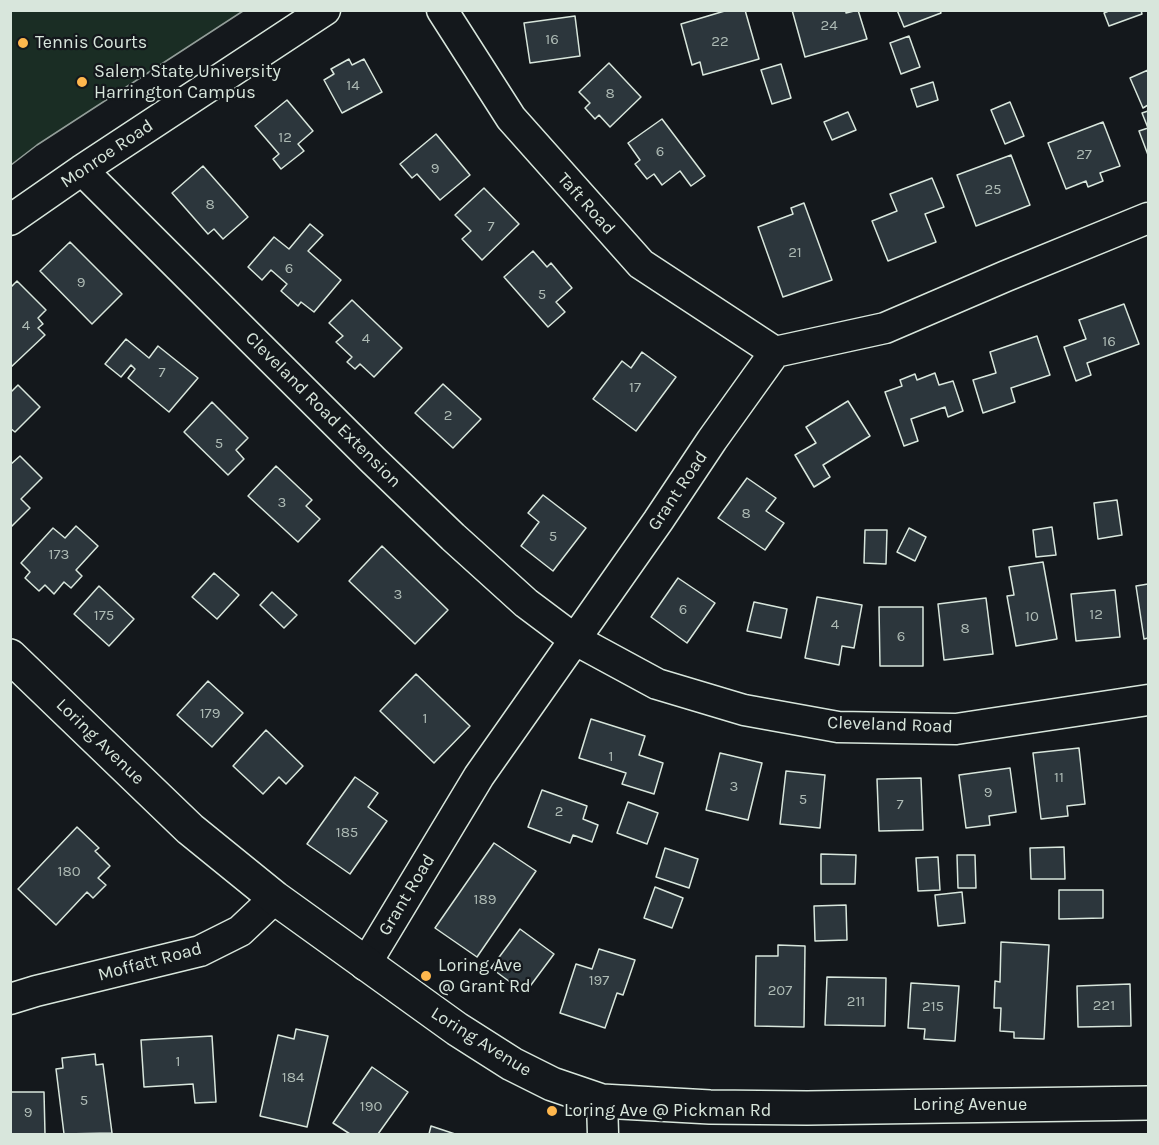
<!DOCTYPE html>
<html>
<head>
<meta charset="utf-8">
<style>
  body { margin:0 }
  #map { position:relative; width:1159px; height:1145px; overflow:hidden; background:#14181c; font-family:Karla,sans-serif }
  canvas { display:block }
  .frame { position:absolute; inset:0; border:12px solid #d8e6dc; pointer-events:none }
</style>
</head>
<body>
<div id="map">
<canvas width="1159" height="1145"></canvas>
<div class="frame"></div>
</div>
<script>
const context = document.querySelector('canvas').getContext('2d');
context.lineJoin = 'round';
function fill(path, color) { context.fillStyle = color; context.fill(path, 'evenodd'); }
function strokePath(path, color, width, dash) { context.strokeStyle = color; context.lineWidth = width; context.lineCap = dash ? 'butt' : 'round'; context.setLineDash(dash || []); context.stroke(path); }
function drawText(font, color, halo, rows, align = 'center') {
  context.font = font + ' Karla,sans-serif'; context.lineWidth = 4.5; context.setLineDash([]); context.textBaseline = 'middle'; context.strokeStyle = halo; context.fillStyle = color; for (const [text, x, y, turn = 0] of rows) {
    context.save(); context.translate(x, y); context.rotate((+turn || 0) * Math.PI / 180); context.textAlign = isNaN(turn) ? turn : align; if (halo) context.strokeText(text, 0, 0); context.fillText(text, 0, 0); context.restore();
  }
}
const green = new Path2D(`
  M11,10H243V11L37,145L11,165Z`);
const building = new Path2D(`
  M728,10H745L759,59L703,75L700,62L692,65L681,24Z
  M792,10H846V13L858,10L867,39L805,57Z
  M897,10H940L941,13L904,27Z
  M1111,10H1141L1142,14L1109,26L1104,13Z
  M575,16L580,56L530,63L524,23Z
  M909,36L920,67L901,74L890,43Z
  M349,59L352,65L364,59L382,92L342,113L324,80L334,74L331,69Z
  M609,63L641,97L610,127L599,115L595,119L585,108L590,103L579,92Z
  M781,64L791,98L772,104L761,70Z
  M1148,70V105L1143,108L1130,78Z
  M933,82L938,100L917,107L911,89Z
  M287,100L313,131L298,144L304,151L281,169L273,159L279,154L255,126Z
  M1010,102L1024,136L1005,144L991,110Z
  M1148,111V155L1139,131L1148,128L1142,113Z
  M848,112L856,130L832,140L824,122Z
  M662,119L705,176L691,186L680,171L662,185L654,174L647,179L635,164L640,160L628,143Z
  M1103,122L1120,166L1100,173L1103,181L1088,187L1086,181L1066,189L1048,143Z
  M436,134L470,175L440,200L417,174L412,178L400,164Z
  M1011,155L1030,205L976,226L957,175Z
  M203,166L248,217L223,239L214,229L208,234L172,193Z
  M932,178L944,207L925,214L936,242L888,261L872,221L897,211L890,194Z
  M484,188L519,224L482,260L462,239L471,231L455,215Z
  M804,203L832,280L783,297L758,227L793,214L791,208Z
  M310,224L323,235L308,251L341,280L314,312L301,302L298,306L281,291L287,284L271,270L262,280L248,267L274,237L289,249Z
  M70,242L122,294L92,324L40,271Z
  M533,251L547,267L551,263L572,288L556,302L565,312L548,327L504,277Z
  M17,281L46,310L38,318L43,324L38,328L45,335L10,368V288Z
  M352,300L402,348L374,377L360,364L355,369L347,362L352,357L336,342L343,336L329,323Z
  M1124,304L1139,344L1087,363L1091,375L1076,381L1064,347L1086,339L1079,320Z
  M1037,336L1050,375L1011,388L1015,402L983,413L973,380L996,373L990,352Z
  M126,339L149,358L158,346L198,378L169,412L128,378L135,369L131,365L121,377L105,364Z
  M642,352L676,377L636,431L593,399L622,361L631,368Z
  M935,373L939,385L953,381L963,411L948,417L945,407L911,419L918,441L904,446L885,392L902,386L900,380L915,374L917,380Z
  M443,384L481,419L453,448L415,413Z
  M18,385L40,407L15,432L10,428V393Z
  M848,401L870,436L823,465L830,477L814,487L795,455L816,443L806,427Z
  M212,402L248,438L236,450L244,459L228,475L184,432Z
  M20,456L42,478L21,499L30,508L10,528V465Z
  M276,466L312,500L306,506L320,519L298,542L248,496Z
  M747,478L776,498L766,511L784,523L765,550L718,518Z
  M543,495L586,528L553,571L521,546L539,522L528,513Z
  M1117,500L1122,535L1098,539L1094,503Z
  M76,526L98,546L76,570L82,576L71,588L64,582L54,594L45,585L39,591L25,578L30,572L21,563L53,528L65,538Z
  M1052,527L1056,555L1036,557L1033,530Z
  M909,528L926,537L915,561L897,552Z
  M865,530H887L886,564L864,563Z
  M382,546L448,610L415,644L349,581Z
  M1043,562L1057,639L1016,646L1007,596L1014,595L1009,567Z
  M214,573L239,595L217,619L192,597Z
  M678,578L715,603L687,643L651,617Z
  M1148,584V638L1144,639L1136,586Z
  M99,586L134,619L109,646L74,614Z
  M1115,590L1120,637L1076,641L1071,594Z
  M272,592L297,615L284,628L260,605Z
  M817,597L862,605L854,648L842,646L839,665L805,658Z
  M986,598L993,654L944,660L938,604Z
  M754,602L787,609L781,638L747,631Z
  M879,607H923V666H880Z
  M416,674L470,726L434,763L380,711Z
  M208,681L243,713L212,747L177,715Z
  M591,719L645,736L639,755L663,763L654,794L622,784L626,773L579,758Z
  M266,730L303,766L286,784L279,777L263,794L233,766Z
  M1079,748L1085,804L1067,806L1068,816L1041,819L1033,753Z
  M720,753L762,763L748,820L706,810Z
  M1010,768L1016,812L989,816L990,825L966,828L959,775Z
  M786,771L825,775L820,828L780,824Z
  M355,777L378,793L368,807L387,821L350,874L307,844Z
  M921,778L923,830L879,831L877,779Z
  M542,790L587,806L583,819L598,825L592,842L573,835L570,843L528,827Z
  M628,802L658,813L647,844L617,833Z
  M77,827L99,848L95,851L110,866L98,878L106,885L93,898L87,892L56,925L18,889Z
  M494,843L536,871L477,957L435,928Z
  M1064,847L1065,879H1031L1030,848Z
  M665,848L698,859L689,888L656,877Z
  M821,854L856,855L855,884H821Z
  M957,855H975L976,888H958Z
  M938,857L940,890L918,891L916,858Z
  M655,887L683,898L672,928L644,918Z
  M1059,890H1103V918L1059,919Z
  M962,892L965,923L938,926L935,895Z
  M846,905L847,940L815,941L814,906Z
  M520,929L554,954L525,993L491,968Z
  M1001,942L1049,945L1044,1039L1014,1038V1032L1000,1031L1001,1008H994L995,981L1000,982Z
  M778,945L805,946L804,1027L755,1026L756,956H778Z
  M599,949L635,960L623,995L617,993L605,1028L560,1013L576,964L592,969Z
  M827,977L886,978L885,1026L825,1025Z
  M911,983L959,986L955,1041L924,1039L925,1029L908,1028Z
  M1130,984L1131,1026L1078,1027L1077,986Z
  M296,1029L328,1036L307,1127L260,1116L278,1035L294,1039Z
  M212,1036L216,1102L195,1103L193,1084L144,1087L141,1040Z
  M95,1054L96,1065L103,1064L112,1133L64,1134L56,1069L63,1068L62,1058Z
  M372,1067L408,1092L378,1134H350L333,1123Z
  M10,1092H44L45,1134H10Z
  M431,1126L455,1134H429Z`);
const minor = new Path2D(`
  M442,10L511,118L641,264L775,352
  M82,170L373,460L453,537L526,603L574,639L657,684L744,710L838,727L956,729L1148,700
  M10,220L82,170L325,10
  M365,965L479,776L658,521L712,440L775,352L885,328L1006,276L1148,218
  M10,999L36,991L200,951L240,931L275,898
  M602,1101L603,1134`);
const trunk = new Path2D(`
  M10,656L190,829L275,898L457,1029L512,1064L552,1084L602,1101L710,1107L807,1108L1148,1103`);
const markers = [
  [23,43,6,"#ffb74d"],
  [82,82,6,"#ffb74d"],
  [426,976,6,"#ffb74d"],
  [552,1111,6,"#ffb74d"]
];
const numberNames = [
  ["24",829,26],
  ["16",552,40],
  ["22",720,42],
  ["14",353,86],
  ["8",610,94],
  ["12",285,138],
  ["6",660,152],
  ["27",1084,155],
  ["9",435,169],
  ["25",993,190],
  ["8",210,205],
  ["7",491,227],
  ["21",795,253],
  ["6",289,269],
  ["9",81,283],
  ["5",542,295],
  ["4",26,326],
  ["4",366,339],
  ["16",1109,342],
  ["7",162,373],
  ["17",635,388],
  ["2",448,416],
  ["5",219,444],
  ["3",282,503],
  ["8",746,514],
  ["5",553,537],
  ["173",59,555],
  ["3",398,595],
  ["6",683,610],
  ["12",1096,615],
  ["175",104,616],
  ["10",1032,617],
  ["4",835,625],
  ["8",965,629],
  ["6",901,637],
  ["179",210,714],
  ["1",425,719],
  ["1",611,757],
  ["11",1059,778],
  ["3",734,787],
  ["9",988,793],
  ["5",803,800],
  ["7",900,805],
  ["2",559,812],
  ["185",347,833],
  ["180",69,872],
  ["189",485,900],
  ["197",599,981],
  ["207",780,991],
  ["211",856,1002],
  ["221",1104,1006],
  ["215",933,1007],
  ["1",178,1062],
  ["184",293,1078],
  ["5",84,1101],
  ["190",371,1107],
  ["9",28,1113]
];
const poiNames = [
  ["Tennis Courts",35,43],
  ["Salem State University",94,72],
  ["Harrington Campus",94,93],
  ["Loring Ave",438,966],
  ["@ Grant Rd",438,987],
  ["Loring Ave @ Pickman Rd",564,1111]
];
const streetNames = [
  ["Monroe Road",107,154,-34],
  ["Taft Road",586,204,48],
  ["Cleveland Road Extension",323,410,45],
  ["Grant Road",678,491,-56],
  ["Cleveland Road",890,725,2],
  ["Loring Avenue",100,742,44],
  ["Grant Road",407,895,-59],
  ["Moffatt Road",150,962,-15],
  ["Loring Avenue",481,1042,32],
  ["Loring Avenue",970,1105]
];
fill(green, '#1a2d24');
strokePath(green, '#939e99', 1.5);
fill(building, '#2c363c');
strokePath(building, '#d8e6dc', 1.5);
strokePath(minor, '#d8e6dc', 33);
strokePath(trunk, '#d8e6dc', 36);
strokePath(minor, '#14181c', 30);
strokePath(trunk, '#14181c', 33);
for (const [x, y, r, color] of markers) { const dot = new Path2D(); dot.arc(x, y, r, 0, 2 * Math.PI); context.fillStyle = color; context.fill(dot); strokePath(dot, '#14181c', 2); }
drawText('15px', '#adbab4', null, numberNames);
drawText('18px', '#d8e6dc', '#14181c', poiNames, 'left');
drawText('18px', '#d8e6dc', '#14181c', streetNames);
</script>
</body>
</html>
